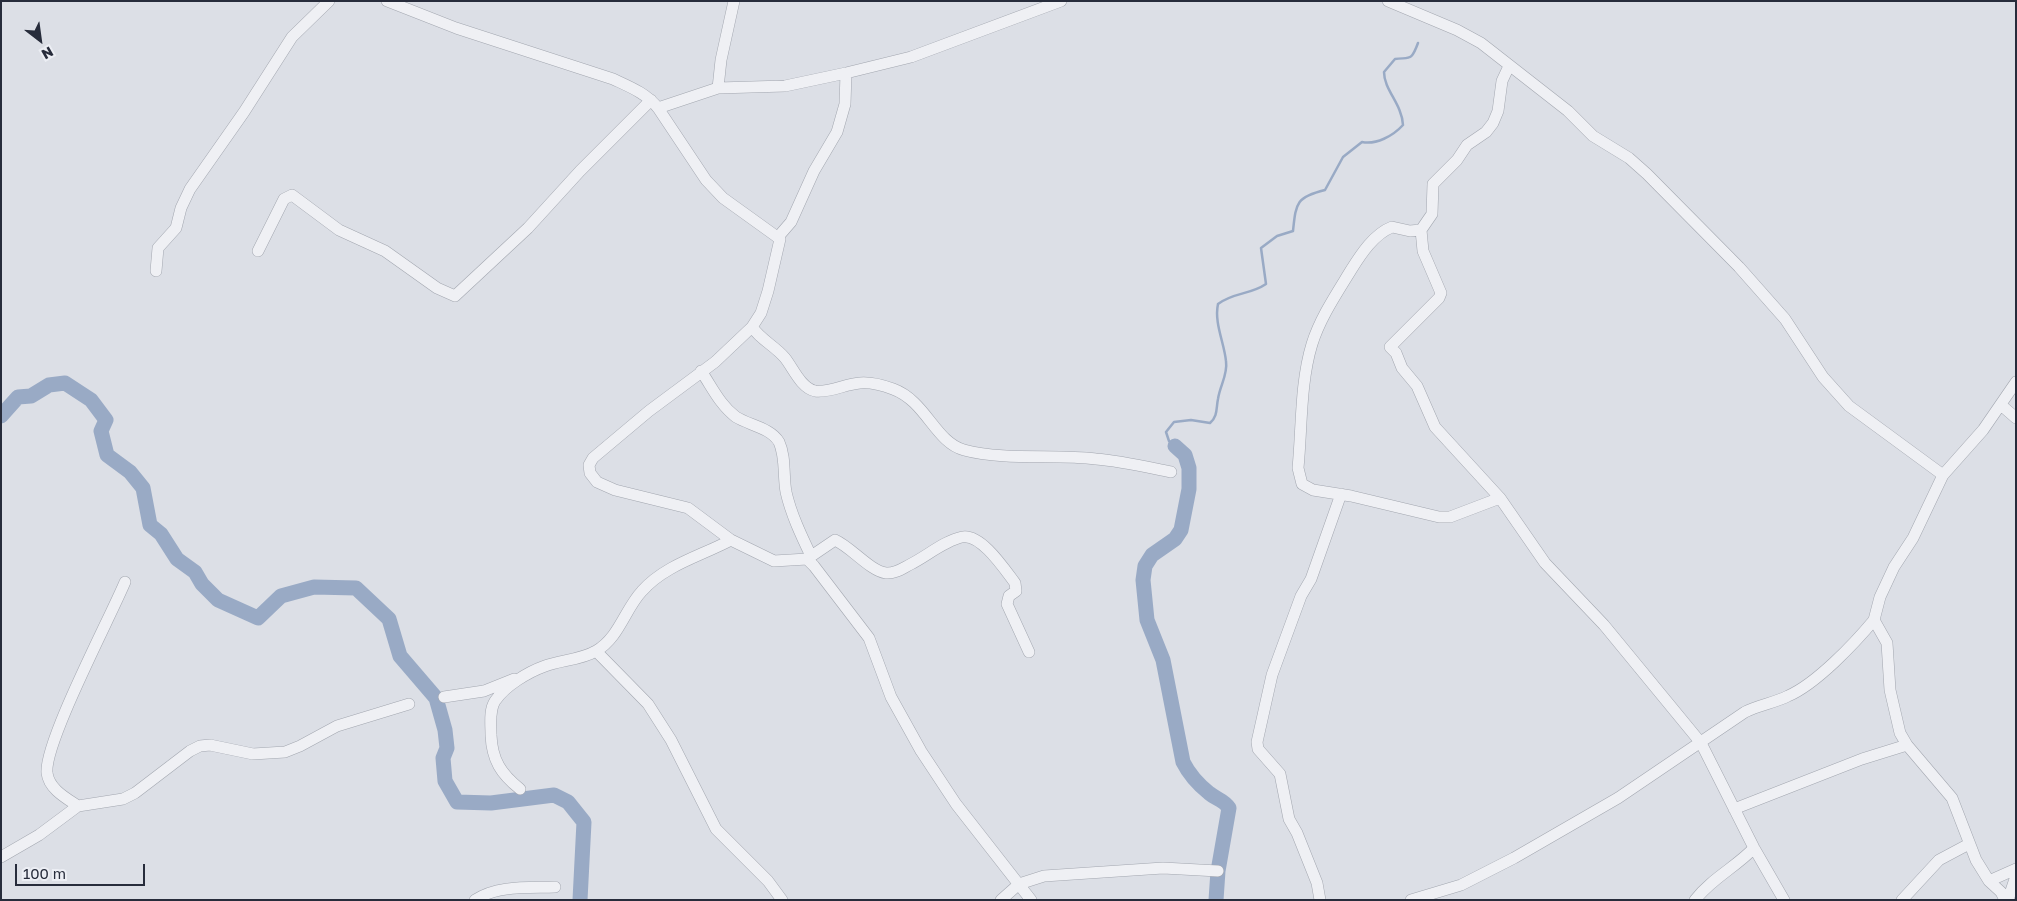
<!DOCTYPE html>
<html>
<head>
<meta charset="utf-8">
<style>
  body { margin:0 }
  #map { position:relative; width:2017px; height:901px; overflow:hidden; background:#dcdfe6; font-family:"Golos Text",sans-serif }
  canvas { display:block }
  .frame { position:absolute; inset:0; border:2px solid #272c3b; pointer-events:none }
  .north { position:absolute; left:15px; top:15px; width:50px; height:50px; -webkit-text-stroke:4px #eceef4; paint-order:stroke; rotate:150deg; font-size:14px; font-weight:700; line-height:20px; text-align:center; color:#272c3b }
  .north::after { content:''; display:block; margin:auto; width:18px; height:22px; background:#272c3b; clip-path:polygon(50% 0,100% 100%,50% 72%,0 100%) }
  .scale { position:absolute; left:15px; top:864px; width:130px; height:22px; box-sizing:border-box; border:2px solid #272c3b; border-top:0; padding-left:6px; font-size:15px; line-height:18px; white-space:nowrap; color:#272c3b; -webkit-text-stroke:4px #eceef4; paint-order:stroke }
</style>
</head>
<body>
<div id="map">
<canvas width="2017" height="901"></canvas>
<div class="frame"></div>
<div class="north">N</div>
<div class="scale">100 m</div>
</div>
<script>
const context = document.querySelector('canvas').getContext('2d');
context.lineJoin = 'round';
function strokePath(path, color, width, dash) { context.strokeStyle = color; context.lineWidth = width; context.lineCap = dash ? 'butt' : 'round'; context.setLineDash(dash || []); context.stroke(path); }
const stream = new Path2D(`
  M1175,446L1169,441L1166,432L1174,422L1191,420L1210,423C1218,416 1216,408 1218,399C1220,385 1228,375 1226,361C1224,342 1214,323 1218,304C1234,292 1250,295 1266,284L1261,248L1277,236L1293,231C1296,203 1296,197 1325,190L1343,157L1362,142C1376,145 1393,136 1403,125C1402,104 1384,90 1384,72L1395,59C1410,57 1411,62 1418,43`);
const river = new Path2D(`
  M1,416L18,397L31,396L49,385L65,383L91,400L106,420L101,431L107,455L130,472L143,488L150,525L161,534L177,559L195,572L202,584L218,600L258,618L281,596L314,587L356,588L389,619L400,656L436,698L445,730L447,748L443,758L445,781L457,802L491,803L554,795L568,802L584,822L580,900
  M1175,446L1185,455L1189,468V489L1181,530L1175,539L1152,555L1145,566L1143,580L1147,620L1163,660L1183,762C1189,774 1199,785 1209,793C1216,799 1224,800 1229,808L1218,871L1216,900`);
const minor = new Path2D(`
  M387,1L456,28L613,79C630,87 646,93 658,108L706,180L723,198L780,239L768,291L761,313L752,327L715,362L649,411L593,458L589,465L590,473L597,482L615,490L688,508L731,540L774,561L807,559L814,566L869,638L891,697L921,751L956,804L1031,900
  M1388,1L1457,30L1481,43L1568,111L1593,136L1629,158L1647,174L1739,267L1785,319L1823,377L1849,406L1943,475
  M1509,66L1502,81L1498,111L1493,123L1486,132L1467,145L1457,160L1433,184L1432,214L1421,230L1423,251L1441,293L1439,298L1390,347L1396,353L1402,368L1417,386L1435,427L1500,498L1545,563L1604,625L1701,743L1754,848L1784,900
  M718,88L721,60L734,1
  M658,108L718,88L785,86L846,73L911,57L1061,1
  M1421,230L1410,231L1392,227C1374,234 1361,254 1351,270C1337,293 1320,318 1312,344C1300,383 1302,428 1298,468L1302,484L1313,490L1351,496L1439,517H1450L1500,498
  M778,237L791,222L814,171L837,132L845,104L846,73
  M258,251L284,199L292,195L339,230L385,251L437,288L455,296L528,228L580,171L651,100
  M156,271L158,248L176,228L181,208L190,189L244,112L292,37L329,1
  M752,327C761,340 775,346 785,358C793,368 801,388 815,391C830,393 845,384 860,383C872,382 882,385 893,389C926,401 935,442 964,450C1005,461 1054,454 1096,459C1121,461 1146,467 1171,472
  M701,371C712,387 720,405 736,417C749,425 771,428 779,442C786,457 783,476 786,492C791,514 801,535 811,556
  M2001,405L2016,418
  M807,559L835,540C851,547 870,571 886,573C895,574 903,568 911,564C927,556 944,541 962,537C981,533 1005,570 1015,583L1016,591L1009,596L1007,604L1029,652
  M596,651L648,704L671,740L716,829L768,881L782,900
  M444,697L484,691L514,679
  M520,789C501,774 492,760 491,735C491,724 489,710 495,701C505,686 528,672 545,666C561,660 581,660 596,651C619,638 625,609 642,591C665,565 701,556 731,540
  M78,806C66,798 49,789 47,773C44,743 110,618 125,582
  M1734,809L1862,759L1907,745
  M1,857L39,835L78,806L123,799L135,793L190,751L200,746L210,745L253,754L285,752L300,746L337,726L409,704
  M1989,881L2016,869
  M475,900C498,885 528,888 555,887
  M1001,900L1019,884L1044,876L1163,868L1218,871
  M1320,900L1317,883L1297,833L1289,819L1280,774L1258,749L1257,742L1272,675L1301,596L1311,579L1341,494
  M1411,900L1461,885L1514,858L1618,798L1745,712C1759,705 1774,703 1788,696C1816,684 1854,644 1874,620
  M1695,900C1711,879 1736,867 1754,848
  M1902,900L1939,860L1969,844
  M2005,900L2001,892L1989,881L1976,860L1952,798L1907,745L1900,733L1890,690L1887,643L1874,620L1880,597L1894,567L1913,538L1943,475L1983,430L2016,382
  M2008,900L2016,876`);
strokePath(stream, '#99aac5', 2.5);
strokePath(river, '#99aac5', 15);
strokePath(minor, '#a2a6af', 12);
strokePath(minor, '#eff0f4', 11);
</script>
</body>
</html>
